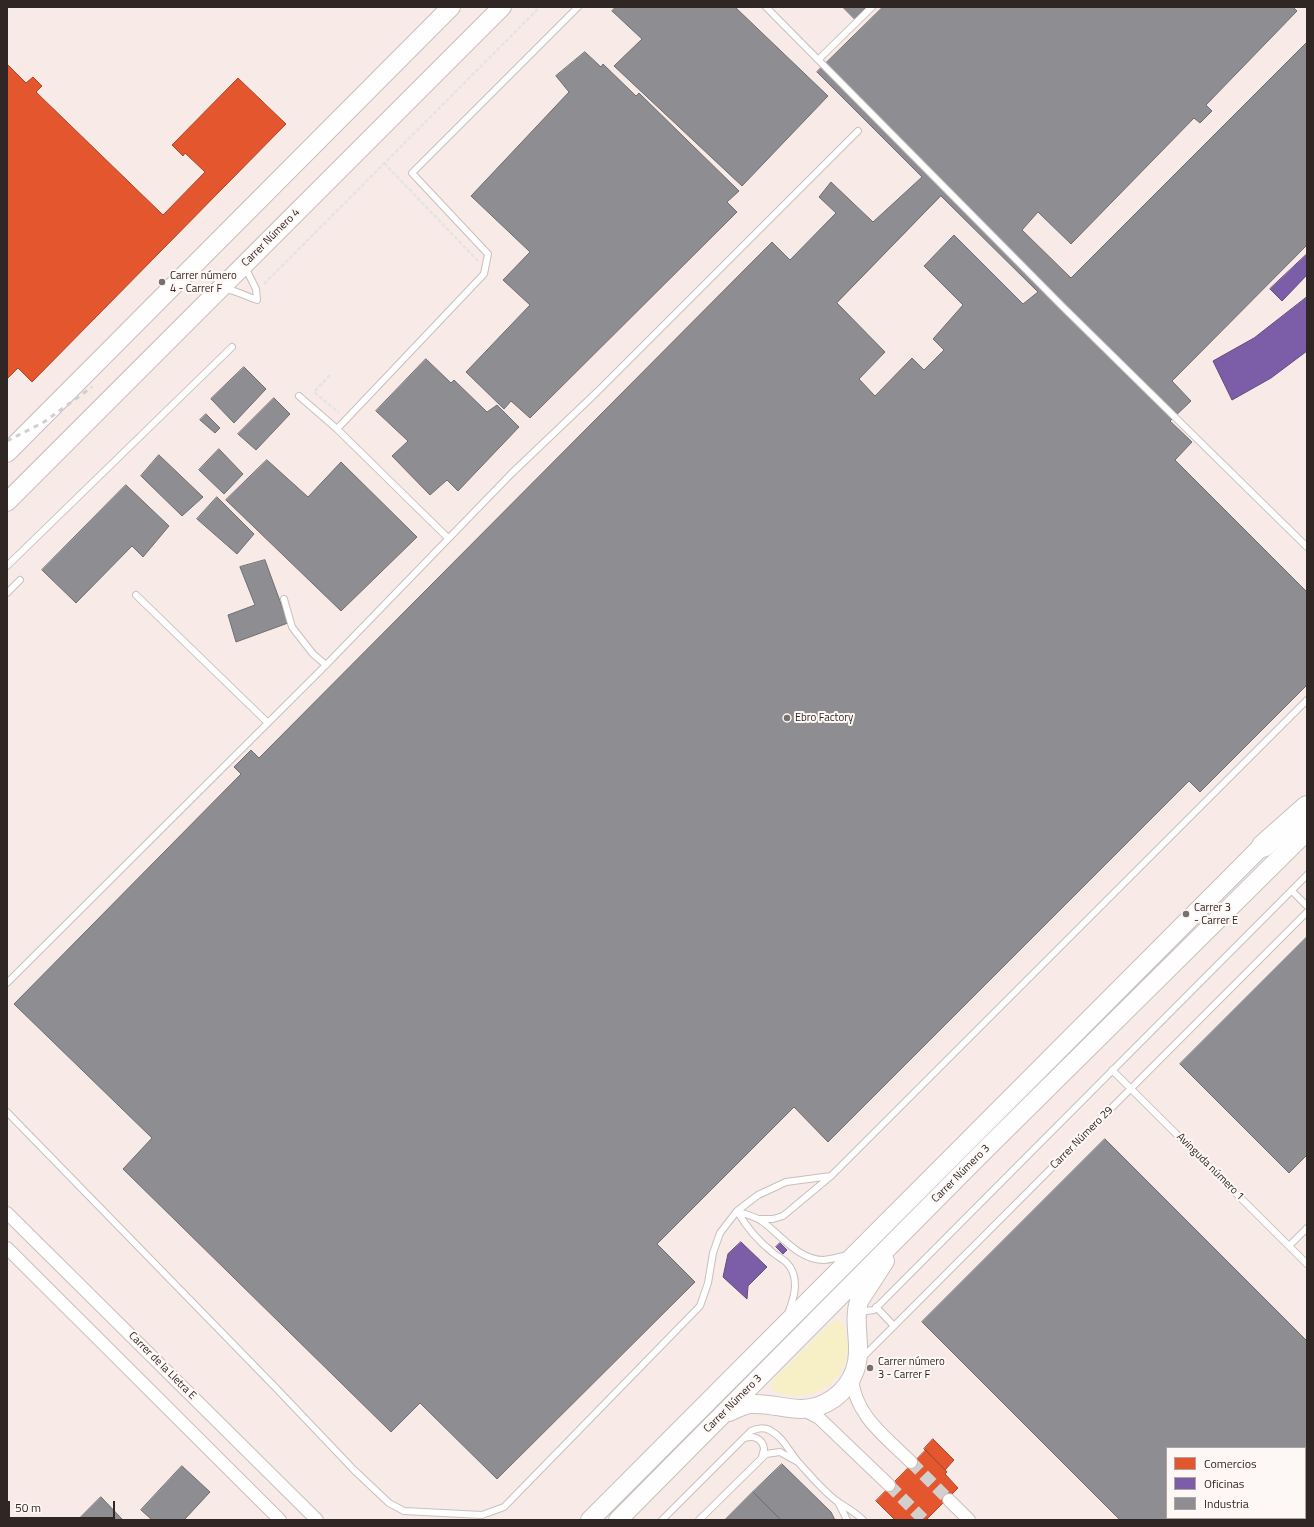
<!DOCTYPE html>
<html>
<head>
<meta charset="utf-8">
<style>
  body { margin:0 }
  #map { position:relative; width:1314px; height:1527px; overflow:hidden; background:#fcf9f7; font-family:"Titillium Web",sans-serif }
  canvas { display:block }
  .frame { position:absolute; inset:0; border:8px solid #302623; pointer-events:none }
  .legend { position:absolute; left:1166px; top:1447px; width:140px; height:72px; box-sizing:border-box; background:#fdf8f6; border:1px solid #aba4a2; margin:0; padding:5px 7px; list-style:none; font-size:12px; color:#302623 }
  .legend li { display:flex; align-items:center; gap:8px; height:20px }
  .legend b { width:20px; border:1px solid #aba4a2 }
  .scale { position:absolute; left:8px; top:1501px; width:107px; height:18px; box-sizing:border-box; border:2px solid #302623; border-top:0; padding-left:5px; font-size:12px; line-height:14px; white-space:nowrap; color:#302623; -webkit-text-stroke:3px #fdf8f6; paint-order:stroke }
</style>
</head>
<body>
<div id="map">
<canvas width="1314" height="1527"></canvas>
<div class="frame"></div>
<ul class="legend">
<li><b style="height:11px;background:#e4572e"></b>Comercios</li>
<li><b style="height:11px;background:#7b5ea7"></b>Oficinas</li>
<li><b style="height:11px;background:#8d8d92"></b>Industria</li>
</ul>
<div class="scale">50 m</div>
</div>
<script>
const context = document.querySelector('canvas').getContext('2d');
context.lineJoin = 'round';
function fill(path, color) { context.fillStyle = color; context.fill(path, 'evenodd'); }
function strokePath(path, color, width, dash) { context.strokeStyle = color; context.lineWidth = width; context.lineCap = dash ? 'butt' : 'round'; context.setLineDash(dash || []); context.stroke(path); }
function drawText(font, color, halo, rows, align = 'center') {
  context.font = font + ' "Titillium Web",sans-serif'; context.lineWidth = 4; context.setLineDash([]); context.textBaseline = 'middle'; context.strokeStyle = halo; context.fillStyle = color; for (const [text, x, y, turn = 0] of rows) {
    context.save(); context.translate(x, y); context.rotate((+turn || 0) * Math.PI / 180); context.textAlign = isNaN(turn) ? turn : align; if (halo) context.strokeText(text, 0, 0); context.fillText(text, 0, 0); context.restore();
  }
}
const built = new Path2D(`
  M7,7H1307V1520H7ZM1167,1448H1305V1518H1167Z`);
const green = new Path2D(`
  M839,1320C843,1323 844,1328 846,1333C857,1377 813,1408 773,1391L771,1387L774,1379L831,1323Z`);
const shops = new Path2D(`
  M7,64L26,83L33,77L42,86L36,92L163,215L205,172L185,153L183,156L172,145L238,78L286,124L32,382L18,368L7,379Z
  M933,1439L954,1460L945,1470L924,1449Z
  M926,1450L947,1472L945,1474L958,1488L926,1520H895L876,1501Z`);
const offices = new Path2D(`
  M1307,254V275L1282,301L1270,289Z
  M1307,297V351L1271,378L1232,400L1213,361L1254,338Z
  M741,1242L767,1267L748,1286L747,1299L723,1277L728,1254Z
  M780,1243L787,1250L783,1254L776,1247Z`);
const industry = new Path2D(`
  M616,7H735L828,96L742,186L614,66L642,39L612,11Z
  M843,7H866L855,19Z
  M883,7H1293L1297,11L1206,105L1212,111L1200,123L1194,118L1071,244L1038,212L1022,230L1071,278L1307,42V245L1172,381L1191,401L1170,421L1192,442L1175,460L1307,592V685L1200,792L1189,781L828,1142L794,1107L657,1244L695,1282L497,1479L420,1403L391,1432L123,1169L152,1138L14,1004L241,774L234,767L251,750L259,758L772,242L790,260L836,213L819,197L831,182L873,222L922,177L817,72ZM941,196L1038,292L1023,304L954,235L924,266L963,305L933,339L944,350L924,370L912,358L875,396L859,379L885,352L837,303Z
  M585,52L601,67L603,64L636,96L639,93L739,191L727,202L737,212L530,418L511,401L504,409L466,372L530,305L503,280L530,252L471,196L569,92L556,76Z
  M426,359L451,383L454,380L487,412L497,405L519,427L458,491L447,480L430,495L392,456L408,441L376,411Z
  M244,367L266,389L234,423L211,399Z
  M274,398L290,414L256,450L238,434Z
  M206,414L220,428L215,433L200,420Z
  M219,449L243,474L224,494L199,470Z
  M159,455L203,497L182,516L141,476Z
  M267,460L308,497L341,462L417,537L341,611L226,500Z
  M126,485L169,526L143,557L132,546L76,603L42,570Z
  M217,497L254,534L237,554L197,519Z
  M265,560L288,623L236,642L228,615L255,605L240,567Z
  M1307,937V1155L1289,1173L1180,1064Z
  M1105,1139L1307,1341V1485L1305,1487V1448H1167V1518H1274L1272,1520H1120L922,1322Z
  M782,1464L831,1512L835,1520H781L753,1492Z
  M182,1466L210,1492L184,1520H152L141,1510Z
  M753,1492L781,1520H725Z
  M101,1497L122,1519L121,1520H78Z`);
const streetTunnel = new Path2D(`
  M911,1462L949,1500
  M889,1485L924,1520`);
const path = new Path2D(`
  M384,163L478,261
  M264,284L540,7
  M330,375L314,392L339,413`);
const lane = new Path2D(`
  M766,7L1063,307L1307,547
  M818,60L872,7
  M225,289C238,291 245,296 257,300L256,289L245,267
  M299,396L337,429L448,538
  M337,429L484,274L488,254L412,173L578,7
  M7,566L232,347
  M7,593L20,580
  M136,595L267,722
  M284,599L292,627L313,654L326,665
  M1292,891L1307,906
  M7,983L326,665L512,473L597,392L858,131
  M1112,1070L1307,1264
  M7,1112L275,1387L354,1470L389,1503L404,1511L482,1515L504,1507L700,1306L708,1283L713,1253L720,1233L737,1211L758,1195L786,1182L831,1176
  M737,1211C746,1226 757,1240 771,1251C775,1255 781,1258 786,1262C800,1276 795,1295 789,1311
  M737,1211C744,1214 753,1216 760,1220C780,1233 797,1260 824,1260C832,1259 840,1257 848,1255
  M759,1219H773L783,1216L831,1176L1307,700
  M1289,1246L1307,1228
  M861,1307L866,1311L874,1310L1307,875
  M876,1307L894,1326
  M862,1358L1307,912
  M745,1438C754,1435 763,1439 764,1449L762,1457
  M838,1502L847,1520
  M662,1520L751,1431C757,1428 765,1427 771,1431C784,1438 789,1452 799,1463C811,1476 824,1492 838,1502C847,1508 855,1512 863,1520
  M699,1520L766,1454L780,1452L796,1461`);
const street = new Path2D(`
  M7,1213L317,1520
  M7,1248L280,1520
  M852,1377C854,1415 886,1437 911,1462
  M802,1409L819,1418L889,1485
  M949,1500L969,1520`);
const secondary = new Path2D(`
  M7,453L451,7
  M7,502L502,7
  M729,1412C736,1409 744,1404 752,1404C769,1403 785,1409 801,1409C825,1409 847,1393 855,1370C863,1347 852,1323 859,1301L885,1261
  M590,1520L1272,836
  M618,1520L981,1154L1307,831`);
const highway = new Path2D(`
  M1263,846L1307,807`);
const rail = new Path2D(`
  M7,441L44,422L92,387`);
const markers = [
  [162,282,4,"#77706d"],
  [787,718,4,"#77706d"],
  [1186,914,4,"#77706d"],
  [870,1368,4,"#77706d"]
];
const streetNames = [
  ["Carrer Número 4",271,238,-45],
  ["Carrer Número 29",1082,1138,-45],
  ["Avinguda número 1",1210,1167,45],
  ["Carrer Número 3",961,1174,-45],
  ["Carrer de la Lletra E",162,1366,45],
  ["Carrer Número 3",733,1404,-45]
];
const poiNames = [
  ["Carrer número",170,276],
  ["4 - Carrer F",170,289],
  ["Ebro Factory",795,718],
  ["Carrer 3",1194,908],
  ["- Carrer E",1194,921],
  ["Carrer número",878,1362],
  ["3 - Carrer F",878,1375]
];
fill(built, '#f8ebe7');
fill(green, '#f7f0c7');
fill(shops, '#e4572e');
strokePath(shops, '#ae482b', 1);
fill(offices, '#7b5ea7');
strokePath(offices, '#644d7f', 1);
fill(industry, '#8d8d92');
strokePath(industry, '#716e71', 1);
strokePath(streetTunnel, '#d3cfcd', 12, [12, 6]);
strokePath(lane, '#c7c0bf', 8);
strokePath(street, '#c7c0bf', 14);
strokePath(secondary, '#c7c0bf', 20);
strokePath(highway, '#c7c0bf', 24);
strokePath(path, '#e5e4e3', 2.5, [4, 2]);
strokePath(lane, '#fffefe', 6);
strokePath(street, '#fffefe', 12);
strokePath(secondary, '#fffefe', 18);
strokePath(highway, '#fffefe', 22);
strokePath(rail, '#d1cfcf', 3, [5, 5]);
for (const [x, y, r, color] of markers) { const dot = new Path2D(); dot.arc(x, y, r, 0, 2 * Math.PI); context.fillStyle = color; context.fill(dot); strokePath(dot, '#fdf8f6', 1.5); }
drawText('11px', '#302623', '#fdf8f6', streetNames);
drawText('11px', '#302623', '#fdf8f6', poiNames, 'left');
</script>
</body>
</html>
